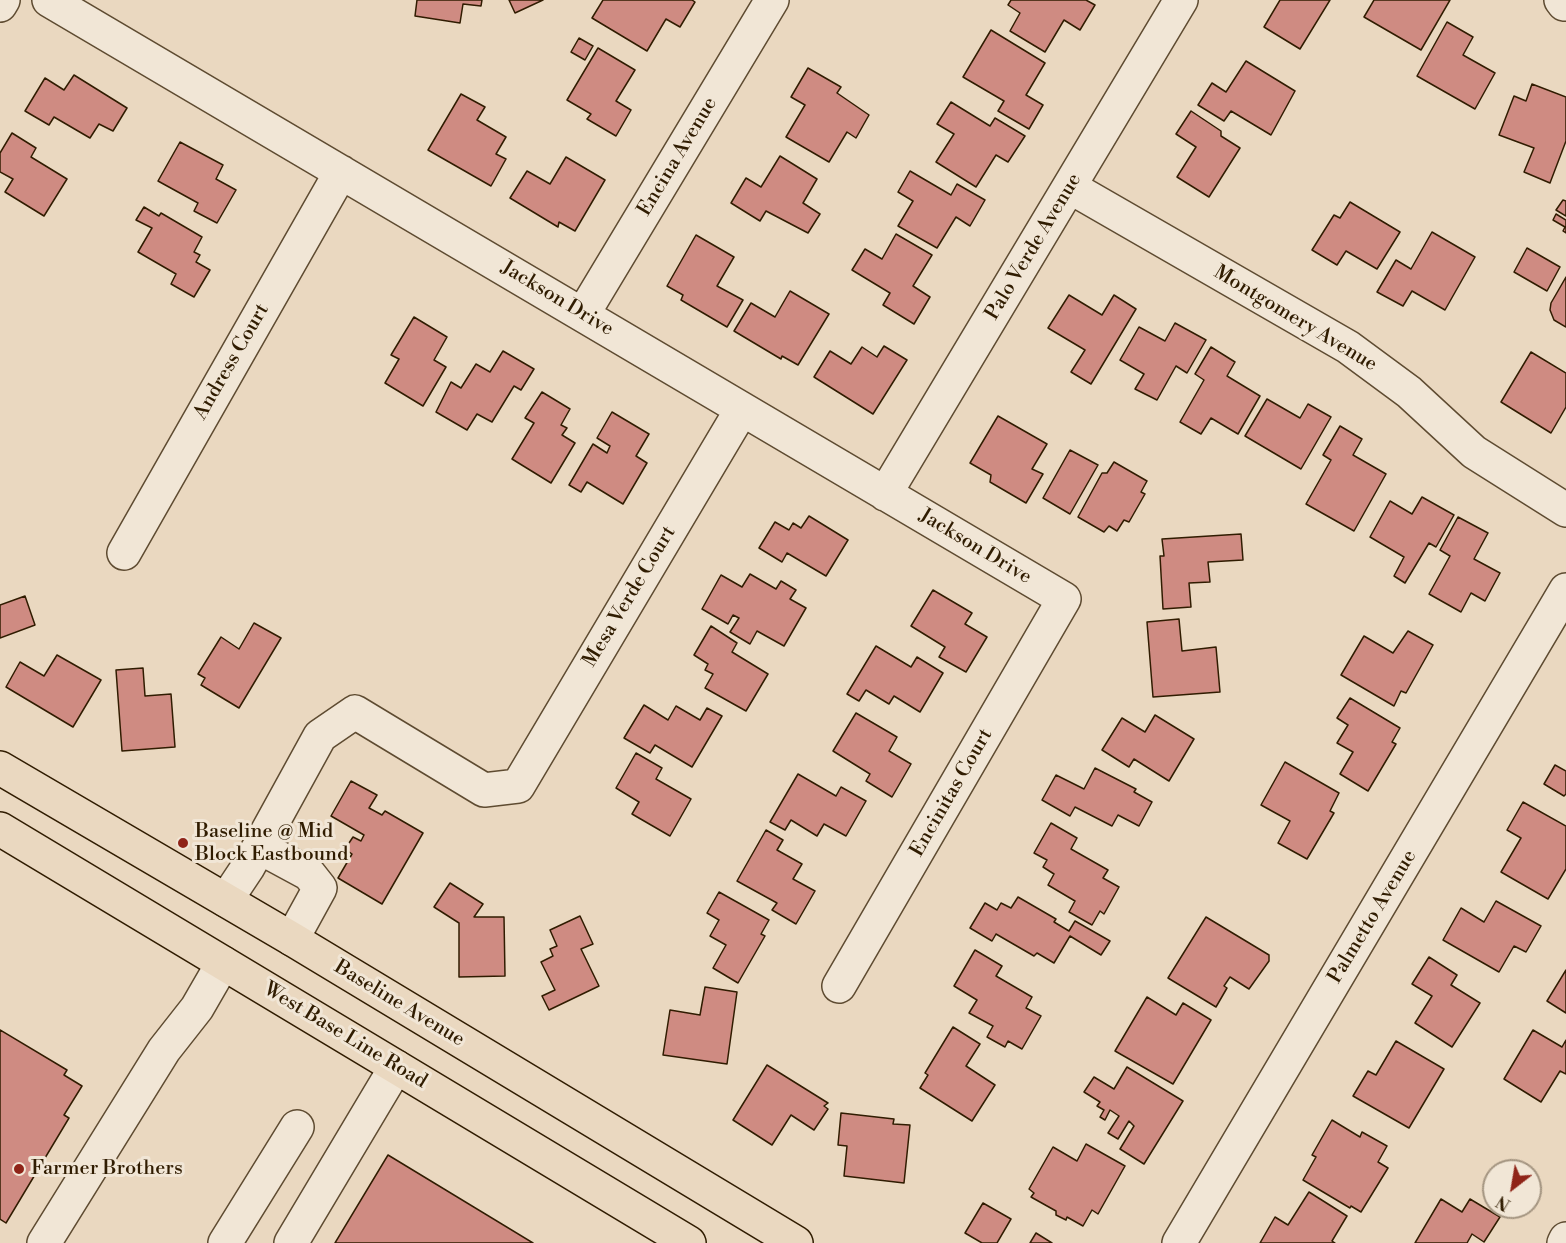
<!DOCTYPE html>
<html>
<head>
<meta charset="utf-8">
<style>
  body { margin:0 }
  #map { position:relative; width:1566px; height:1243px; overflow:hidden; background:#ead8c0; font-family:"Libre Bodoni",serif }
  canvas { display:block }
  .north { position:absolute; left:1482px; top:1159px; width:60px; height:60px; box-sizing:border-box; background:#f1e6d6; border:2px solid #a49581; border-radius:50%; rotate:211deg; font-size:16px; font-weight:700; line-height:24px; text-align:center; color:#301c01 }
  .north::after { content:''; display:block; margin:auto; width:21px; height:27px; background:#8f2418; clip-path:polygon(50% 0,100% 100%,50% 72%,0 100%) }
</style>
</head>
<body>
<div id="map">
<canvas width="1566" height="1243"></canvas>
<div class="north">N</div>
</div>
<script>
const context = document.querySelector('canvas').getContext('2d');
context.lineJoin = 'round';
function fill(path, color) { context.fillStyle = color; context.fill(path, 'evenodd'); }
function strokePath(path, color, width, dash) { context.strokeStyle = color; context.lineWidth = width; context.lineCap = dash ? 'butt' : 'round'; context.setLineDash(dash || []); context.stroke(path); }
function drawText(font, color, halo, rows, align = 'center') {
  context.font = font + ' "Libre Bodoni",serif'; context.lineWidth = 6; context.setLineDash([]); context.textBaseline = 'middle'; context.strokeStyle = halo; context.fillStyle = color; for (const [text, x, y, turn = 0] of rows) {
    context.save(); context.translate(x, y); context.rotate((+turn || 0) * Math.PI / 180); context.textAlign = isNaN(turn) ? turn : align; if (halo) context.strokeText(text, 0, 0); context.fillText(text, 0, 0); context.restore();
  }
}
const building = new Path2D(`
  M417,0H482L481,6L463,4L460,23L415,16Z
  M509,0H543L515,13Z
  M603,0H692L695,2L680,27L666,19L647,51L592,18Z
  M1011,0H1086L1095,5L1080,30L1064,20L1045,52L1010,31L1020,13L1008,5Z
  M1280,0H1330L1300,49L1264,27Z
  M1374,0H1450L1421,50L1364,17Z
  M1447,22L1473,37L1463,55L1495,73L1475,109L1417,76Z
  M991,30L1045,63L1026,95L1043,105L1029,129L998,111L1004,101L963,77Z
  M579,38L593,46L585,60L571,52Z
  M598,48L635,70L616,101L631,110L616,136L587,119L591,114L567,100Z
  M1246,61L1295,91L1271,135L1231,111L1224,121L1198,105L1212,83L1226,92Z
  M808,68L841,87L837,93L869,115L856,138L847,132L829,162L786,137L805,105L791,97Z
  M74,75L127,108L113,131L99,124L90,138L54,117L49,125L25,111L45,78L64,90Z
  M1532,84L1566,97V141L1550,183L1524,172L1534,148L1499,135L1514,96L1526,101Z
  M461,94L485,107L477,120L506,137L496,154L506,159L491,186L428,150Z
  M951,102L990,126L995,118L1025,136L1008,162L996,155L976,187L936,162L954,134L937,124Z
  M1191,111L1221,131V136L1240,148L1209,197L1177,177L1196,147L1176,134Z
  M12,133L36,148L31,157L67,179L44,216L5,192L13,179L0,172V153Z
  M180,142L223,165L216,179L236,190L217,223L194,211L198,203L158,181Z
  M780,156L817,179L803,203L820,214L808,233L766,211L760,221L731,203L746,178L761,187Z
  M566,157L605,180L575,231L559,222L558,227L510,198L527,171L550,184Z
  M910,171L951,195L957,184L985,200L970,226L956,217L937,248L898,226L913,201L898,192Z
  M1563,200L1566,201V216L1556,210Z
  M1350,202L1400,232L1377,269L1346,251L1337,265L1312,250L1334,215L1340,218Z
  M144,207L159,216L161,213L202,237L194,252L200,255L196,262L210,270L194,297L171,284L176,274L138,252L152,228L136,220Z
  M1556,214L1566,220V233L1563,231L1565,227L1553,220Z
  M1432,232L1475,257L1445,310L1412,291L1403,306L1377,292L1396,260L1411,269Z
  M896,234L932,255L913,286L930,297L914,324L883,305L890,293L852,270L865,249L882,259Z
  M696,235L734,257L717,286L743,300L727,327L681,300L683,295L667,286Z
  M1527,248L1560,267L1547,291L1514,272Z
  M1566,277V327L1554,320L1550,310L1551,303Z
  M790,291L829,314L798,365L782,356L781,359L734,331L751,303L775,317Z
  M1069,295L1102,315L1114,295L1136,309L1091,384L1071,372L1085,350L1048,328Z
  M414,317L447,337L434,360L446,367L423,406L385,383L399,359L391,355Z
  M1175,323L1206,340L1187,373L1176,366L1157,400L1135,389L1144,374L1120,360L1139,327L1165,341Z
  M884,346L907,360L873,414L814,377L830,351L851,364L862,347L877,357Z
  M1211,347L1235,362L1227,376L1260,396L1238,434L1211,418L1201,434L1180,422L1204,380L1195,374Z
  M503,351L534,369L521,390L514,386L492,422L477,414L467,430L436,412L451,382L461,388L476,364L490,372Z
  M1531,352L1566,373V407L1551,433L1501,402Z
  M542,392L570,409L561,425L567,428L562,435L575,443L551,483L512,459L534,423L525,418Z
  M1267,399L1300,418L1308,404L1331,417L1301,469L1245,436Z
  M612,412L649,434L636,456L647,463L623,504L587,482L581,492L569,485L593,444L607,453L610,446L597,438Z
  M998,416L1047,444L1032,469L1043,474L1026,503L990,482L991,475L970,463Z
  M1340,426L1362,439L1353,455L1386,474L1354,531L1306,504L1331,460L1323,455Z
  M1070,450L1098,465L1070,514L1043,498Z
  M1114,462L1147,481L1141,492L1145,494L1129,522L1124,520L1117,531L1109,526L1104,532L1078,517L1102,473H1107Z
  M1422,497L1454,515L1436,547L1429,543L1405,583L1394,576L1404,557L1370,537L1390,501L1412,514Z
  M809,516L848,540L826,576L787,553L782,562L759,548L775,522L789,530L793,523L801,528Z
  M1458,517L1488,533L1474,559L1500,573L1485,601L1471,593L1461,612L1429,594L1450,556L1440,550Z
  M1241,534L1243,560L1208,562L1210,582L1189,583L1191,607L1163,609L1160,556H1164L1162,539Z
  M750,574L776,589L781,581L796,590L790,599L806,608L784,646L757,631L750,644L730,632L739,618L733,615L728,624L702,609L721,575L742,587Z
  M933,590L972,613L965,624L987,637L966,672L939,657L945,647L911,626Z
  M25,596L35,625L0,638V605Z
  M1179,619L1182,651L1216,647L1220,692L1153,697L1147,622Z
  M254,623L281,638L239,708L201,685L205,678L198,674L221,637L239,649Z
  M711,626L737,643L732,652L768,674L746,711L705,688L713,674L705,670L708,664L694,655Z
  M1408,631L1433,645L1406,693L1401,691L1394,706L1341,675L1364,636L1393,653Z
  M876,646L911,667L917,657L943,673L920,712L894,696L889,704L866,690L859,701L847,694Z
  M57,655L101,680L73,727L6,687L20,662L44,676Z
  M143,668L145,696L171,694L175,747L122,751L116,670Z
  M1350,698L1400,728L1392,742L1396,744L1368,791L1340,774L1353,752L1337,743L1348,725L1337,718Z
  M644,705L668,720L676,706L700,720L707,708L722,716L692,767L655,745L650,753L624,738Z
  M856,713L897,737L889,751L911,764L892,797L866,781L870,774L833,751Z
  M1155,715L1194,739L1169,781L1134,759L1129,767L1102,750L1122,718L1145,732Z
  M636,753L662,768L656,779L691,799L670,836L632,814L639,802L616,788Z
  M1285,762L1339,793L1330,811L1334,813L1307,859L1278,843L1290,821L1261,805Z
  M1555,765L1566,771V794L1564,796L1544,784Z
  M1095,768L1136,789L1134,792L1152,802L1139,826L1118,815L1112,826L1075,807L1070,816L1042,800L1056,775L1084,789Z
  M798,774L836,796L841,787L866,801L846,836L824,824L817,836L791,820L785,830L770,822Z
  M351,781L377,795L369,808L382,815L385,811L423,833L382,904L338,878L352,854L345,849L353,837L361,841L364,835L331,816Z
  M1523,802L1566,826V869L1548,899L1501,872L1521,838L1507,830Z
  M1051,823L1077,838L1071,849L1108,870L1103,878L1119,887L1104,914L1100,911L1092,925L1069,912L1075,901L1048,885L1054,874L1043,867L1047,860L1034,853Z
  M766,830L783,840L777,850L802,864L793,879L815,891L796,924L772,910L777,903L737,881Z
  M450,883L483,904L474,917H504L505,976L459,977V923L434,907Z
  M719,892L769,920L761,934L765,936L738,983L713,968L726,945L710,936L719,920L707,913Z
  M1018,897L1056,919L1054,922L1069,931L1075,921L1110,941L1101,955L1070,936L1054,963L1037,953L1034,956L996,934L992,941L970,928L985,903L997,910L1001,903L1011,908Z
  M1496,901L1541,926L1526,952L1514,946L1499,972L1443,940L1461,908L1484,922Z
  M580,916L593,944L581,949L599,986L549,1010L542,996L555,990L541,962L553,956L550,949L557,946L550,930Z
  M1206,917L1269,955V961L1249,989L1230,977L1224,986L1227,988L1216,1007L1168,978Z
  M975,950L1002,966L996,976L1032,997L1026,1008L1041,1016L1022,1049L1008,1041L1005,1047L987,1037L993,1026L969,1013L977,1000L954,986Z
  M1429,957L1457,975L1451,985L1480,1003L1452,1047L1415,1023L1432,996L1412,984Z
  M1566,970V1013L1547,1001Z
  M705,987L737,992L727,1064L663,1055L670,1010L700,1015Z
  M1147,997L1176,1015L1183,1003L1211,1020L1173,1084L1115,1051Z
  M953,1027L980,1044L966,1066L995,1085L972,1121L920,1088L928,1075L925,1073Z
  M0,1030L67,1070L64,1075L82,1086L64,1115L69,1118L6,1223L0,1219Z
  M1533,1030L1562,1047L1566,1040V1074L1560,1071L1541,1102L1504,1079Z
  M1396,1041L1444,1069L1409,1128L1353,1096L1368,1071L1376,1075Z
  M767,1065L828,1103L824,1106L828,1109L814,1130L791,1115L772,1145L733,1120Z
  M1127,1067L1183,1101L1144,1164L1120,1149L1134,1126L1129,1121L1118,1139L1108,1133L1119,1116L1110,1110L1105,1120L1100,1117L1104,1110L1097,1106L1100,1102L1084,1092L1094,1077L1114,1089Z
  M841,1113L894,1119L893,1124L910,1125L904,1183L844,1176L847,1146L838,1145Z
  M1332,1120L1360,1137L1362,1132L1387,1146L1378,1162L1388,1168L1361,1212L1351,1206L1350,1208L1303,1180L1316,1157L1312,1155Z
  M1086,1144L1125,1166L1098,1214L1092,1210L1083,1226L1067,1217L1066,1220L1056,1215V1211L1031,1197L1034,1193L1029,1189L1053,1147L1077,1161Z
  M388,1155L533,1243H335Z
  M1309,1192L1347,1216L1332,1241L1335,1243H1260L1275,1217L1288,1225Z
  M1441,1199L1462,1212L1470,1199L1500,1217L1484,1242L1472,1234L1467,1243H1415Z
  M983,1203L1011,1219L997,1243H982L965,1233Z
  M1036,1233L1052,1243H1030Z`);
const minor = new Path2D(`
  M49,0L1064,599L839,986
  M1561,0L1564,4
  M0,5L3,0
  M1070,187L1348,347L1409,392L1474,452L1566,510
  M583,314L772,0
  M885,494L1181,0
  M124,553L341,172
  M259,847L309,874L320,888L292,939
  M226,900L248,867L320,736L355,712L484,790L518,786L742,409
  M44,1243L164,1050L197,1008L223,963
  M225,1243L297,1127
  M291,1243L396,1067
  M1179,1243L1566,590
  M1564,1243L1566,1239`);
const major = new Path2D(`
  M0,768L292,939L796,1243
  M0,829L689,1243`);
const markers = [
  [183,843,6,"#8f2418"],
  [19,1169,6,"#8f2418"]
];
const streetNames = [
  ["Encina Avenue",678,157,-59],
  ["Palo Verde Avenue",1034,247,-59],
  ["Jackson Drive",557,299,31],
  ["Montgomery Avenue",1295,319,31],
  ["Andress Court",232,362,-60],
  ["Jackson Drive",975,547,31],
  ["Mesa Verde Court",630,597,-59],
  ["Encinitas Court",952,793,-60],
  ["Palmetto Avenue",1373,917,-59],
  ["Baseline Avenue",399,1004,31],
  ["West Base Line Road",345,1036,31]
];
const poiNames = [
  ["Baseline @ Mid",195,832],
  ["Block Eastbound",195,855],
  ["Farmer Brothers",31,1169]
];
fill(building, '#cf8b82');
strokePath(building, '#301c01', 1.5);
strokePath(minor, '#5e4b31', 36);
strokePath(major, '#301c01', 36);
strokePath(minor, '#f1e6d6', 33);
strokePath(major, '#ead8c0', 33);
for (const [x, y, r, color] of markers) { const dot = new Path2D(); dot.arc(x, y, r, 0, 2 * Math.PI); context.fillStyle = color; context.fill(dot); strokePath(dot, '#f1e6d6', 2); }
drawText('20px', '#301c01', '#f1e6d6', streetNames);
drawText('20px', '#301c01', '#f1e6d6', poiNames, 'left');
</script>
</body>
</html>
